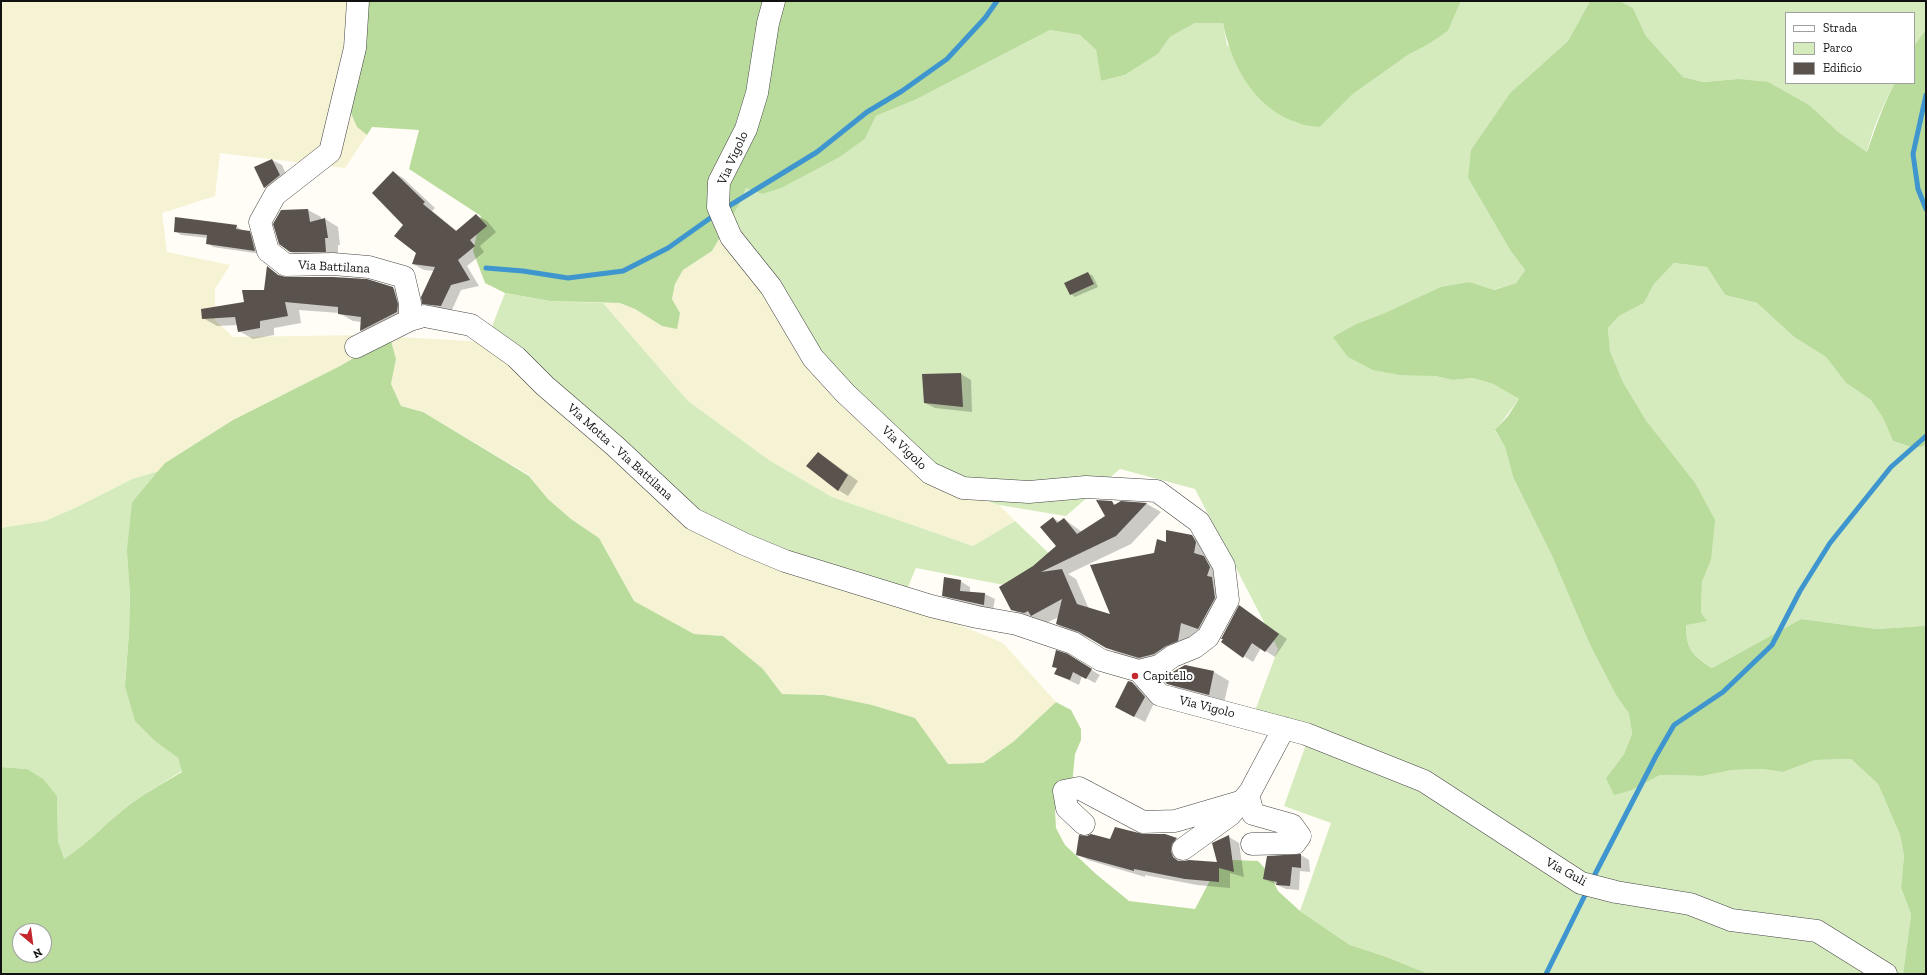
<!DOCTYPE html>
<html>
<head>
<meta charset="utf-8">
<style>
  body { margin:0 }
  #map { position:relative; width:1927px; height:975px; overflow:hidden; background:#fffdf5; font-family:"Zilla Slab",serif }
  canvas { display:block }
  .frame { position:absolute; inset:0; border:2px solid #111; pointer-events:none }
  .legend { position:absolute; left:1785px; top:12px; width:130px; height:72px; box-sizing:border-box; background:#fff; border:1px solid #a0a0a0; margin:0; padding:5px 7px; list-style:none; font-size:12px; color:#111 }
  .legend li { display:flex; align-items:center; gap:8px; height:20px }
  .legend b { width:20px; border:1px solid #a0a0a0 }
  .north { position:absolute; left:12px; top:923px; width:40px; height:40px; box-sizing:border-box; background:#fff; border:1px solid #a0a0a0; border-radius:50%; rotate:151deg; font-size:11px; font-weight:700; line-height:16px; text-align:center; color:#111 }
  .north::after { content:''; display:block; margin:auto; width:14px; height:18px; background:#c4262e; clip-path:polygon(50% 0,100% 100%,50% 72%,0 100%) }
</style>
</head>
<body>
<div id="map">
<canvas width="1927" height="975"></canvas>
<div class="frame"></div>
<ul class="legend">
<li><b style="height:5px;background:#fff"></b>Strada</li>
<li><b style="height:11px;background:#d5ebbd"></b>Parco</li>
<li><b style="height:11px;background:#5a524d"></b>Edificio</li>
</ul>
<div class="north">N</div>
</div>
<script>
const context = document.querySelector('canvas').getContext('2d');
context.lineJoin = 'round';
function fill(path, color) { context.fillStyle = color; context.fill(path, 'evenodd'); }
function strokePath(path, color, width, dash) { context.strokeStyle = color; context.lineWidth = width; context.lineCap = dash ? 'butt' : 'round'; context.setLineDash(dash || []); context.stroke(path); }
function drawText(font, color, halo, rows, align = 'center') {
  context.font = font + ' "Zilla Slab",serif'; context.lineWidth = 4; context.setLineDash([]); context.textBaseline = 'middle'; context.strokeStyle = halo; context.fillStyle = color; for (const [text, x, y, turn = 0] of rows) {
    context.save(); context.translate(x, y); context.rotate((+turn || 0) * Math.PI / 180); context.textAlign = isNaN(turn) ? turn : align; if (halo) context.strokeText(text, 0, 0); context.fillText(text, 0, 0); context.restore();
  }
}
const farmland = new Path2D(`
  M1,1H350L357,127L367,135L345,168L220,153L215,196L162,213L167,252L230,265L215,289V320L233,337L364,335L486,342L902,601L1003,643L1056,702L1013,742L983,763L948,764L914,718L872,705L824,695L782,694L763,669L723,636L694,634L634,601L599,538L571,519L548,499L529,475L423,412L401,406L391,384L396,359L390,337L340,366L233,420L165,463L159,471L132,479L77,507L45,521L6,527L1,529Z
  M720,237L927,480L999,505L1015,521L973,546L832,497L769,460L688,401L603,303H620L635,309L662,326L680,313L672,299L675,284L683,270L712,251Z`);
const green = new Path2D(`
  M1461,1H1590L1568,41L1511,92L1468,178L1510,250L1525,270L1516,283L1493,290L1470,282L1356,324L1334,337L1435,376L1453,380L1473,378L1493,384L1519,399L1495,431L1505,447L1513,477L1552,556L1590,645L1616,695L1629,714L1632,734L1624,754L1606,778L1632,790L1660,775L1703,776L1732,770L1762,769L1783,772L1815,760L1851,759L1878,784L1900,835L1904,856L1901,888L1911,914L1903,974H1429L1384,956L1350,945L1300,911L1331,823L1284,806L1309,736L1253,716L1278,649L1195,489L1120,469L1066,516L999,505L927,480L878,427L776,294L720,237L740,203L746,188L762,194L781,187L840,157L865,139L876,116L917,99L1050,30L1080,35L1096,50L1101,81L1125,75L1158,54L1170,37L1195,23H1223L1227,45L1320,127L1353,94L1408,55L1429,44L1448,31Z
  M1620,1H1926V29L1914,46V13H1786V83H1895C1883,105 1873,127 1867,152L1837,131L1738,79L1703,82L1683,77L1646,36L1633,8Z
  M1674,263L1707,267L1725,295L1757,303L1794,337L1826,357L1846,383L1871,400L1883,418L1893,441L1914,448L1926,446V625L1922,626L1877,629L1801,619L1712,668C1692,654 1686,650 1686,625L1701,613L1702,582L1711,560L1647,422L1623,382L1610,351L1608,328L1619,316L1644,303L1654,284Z
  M505,293L550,301L603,303L688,401L769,460L832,497L973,546L1015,521L1055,559L1009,586L916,568L902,601L680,512L486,342Z
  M159,471L132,502L129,632L125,686L156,742L178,758L182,771C162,784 141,795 123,810C102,827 86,845 63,860L58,841L57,796L27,769L1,767V529L6,527L45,521L77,507L132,479Z`);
const forest = new Path2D(`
  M350,1H1461L1448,31L1429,44L1408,55L1353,94L1320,127C1313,126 1305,126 1299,123C1255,110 1231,65 1223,23H1195L1170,37L1158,54L1125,75L1101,81L1096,50L1080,35L1050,30L917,99L876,116L865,139L840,157L781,188L762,194L746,188L740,203L712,251L683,270L675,284L672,299L680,313L677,329L662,326L635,309L620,303L550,301L505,293L485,283L473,251L481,216L409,169L419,130L372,127L367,135L357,127L348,106Z
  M1590,1H1620L1633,8L1646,36L1683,77L1703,82L1738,79L1768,82L1809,105L1837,131L1867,152C1876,127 1882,107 1895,83H1914V46L1926,29V446L1914,448L1893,441L1883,418L1871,400L1846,383L1826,357L1794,337L1757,303L1725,295L1707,267L1674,263L1654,284L1644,303L1619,316L1608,328L1610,351L1623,382L1647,422L1695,483L1715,520L1711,560L1702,582L1701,613L1707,621L1686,625C1686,649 1692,655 1712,668L1801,619L1877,629L1922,626L1926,625V974H1903L1911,914L1901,888L1904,856L1900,835L1878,784L1851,759L1815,760L1783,772L1762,769L1732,770L1703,776L1660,775L1632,790L1614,795L1606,778L1624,754L1632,734L1629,714L1616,695L1590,645L1552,556L1513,477L1505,447L1495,430L1508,416L1519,399L1493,384L1473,378L1453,380L1435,376L1400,375L1373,370L1348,357L1333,337L1356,324L1385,313L1441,287L1470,282L1494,290L1516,283L1525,270L1510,250L1468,178L1471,150L1511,92L1568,41Z
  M390,337L396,359L391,384L401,406L423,412L529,476L548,499L571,519L599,538L634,601L694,634L723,636L763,669L782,694L824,695L872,705L915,718L948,764L983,763L1013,742L1056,702L1071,710L1081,729V740L1075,754L1072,785L1061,796L1055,810L1056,828L1065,845L1096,874L1129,901L1195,909L1216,869L1233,860L1258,861L1270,874L1278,891L1300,911L1350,945L1384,956L1429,974H1V767L27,769L43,779L57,796L58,841L64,859C86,845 102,827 123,810C141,795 162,784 182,772L178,758L156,742L135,721L125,686L129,632L130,592L127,550L132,502L165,463L233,420L340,366ZM20,931H44V955H20Z`);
const shadow = new Path2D(`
  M272,160L282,165L289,181L274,193L264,187Z
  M393,172L403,178L435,208L432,211L457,231L476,215L487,221L496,232L480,246L484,252L467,266L479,286L461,290L451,312L434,309L423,303L434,271L424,270L413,264L417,252L404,225Z
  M308,210L321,217V220L325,219L338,227L340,245H338V259H304L291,252Z
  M236,226L243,231L256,236L261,254L213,247L207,243L208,238L181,235L175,231Z
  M267,267L284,278L393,288L407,296L411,319L374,338L361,331V322L353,321L339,313L299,310L301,323L274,328V335L253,339L239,331L238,325L217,326L203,318L245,303L265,291Z
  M1088,273L1093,276L1098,287L1075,297L1071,294Z
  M961,374L971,380L972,412L935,408L925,403Z
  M819,453L858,481L848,496L838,490Z
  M1112,502L1116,505L1121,502L1147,504L1161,512L1131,544L1068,574L1076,579L1089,609L1112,616L1155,554L1166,543L1192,536L1206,545L1224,575L1213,636L1196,631L1192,649L1154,666L1122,656L1093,639L1071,632L1057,624L1059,617L1046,623L1040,620L1026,618L1011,609L1033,567L1059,545L1053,518L1060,522L1064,519L1082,532L1107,516Z
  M960,581L970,587V592L985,594L995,599L993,610L953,601L943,595Z
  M1240,606L1287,639L1275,657L1261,648L1253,662L1222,642Z
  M1067,655L1100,675L1095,683L1082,676L1079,685L1055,674L1058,669L1053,666Z
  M1214,672L1229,681L1224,703L1183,692L1168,683Z
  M1132,683L1142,689L1154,703L1145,722L1126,712Z
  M1143,835H1165L1187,845L1181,857L1183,861L1219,863L1229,837L1239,843L1244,877L1230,873V888L1197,885L1145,875V877L1088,860L1077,854L1110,841Z
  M1301,855L1309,860L1310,872L1300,871L1299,890L1286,889L1264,879Z`);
const stream = new Path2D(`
  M1926,95L1913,154L1918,189L1926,209
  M724,209L817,152L867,112L902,91L947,59L985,18L997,1
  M486,268L523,271L568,278L623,271L668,248L716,214
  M1592,880L1656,756L1674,725L1723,692L1772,645L1800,591L1830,543L1891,467L1926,436
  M1546,974L1587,891`);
const building = new Path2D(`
  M272,159L280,175L264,188L254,167Z
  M393,171L425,202L423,204L456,231L476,214L487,226L470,240L475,246L458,260L470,280L451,285L441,306L422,304L421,297L435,267L412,264L416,253L394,236L403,225L372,193Z
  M308,209L310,222L325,218L328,238H325L326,252H290L279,244L273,224L281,210Z
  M175,217L237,225L236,229L250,231L255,251L206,244L207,235L174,232Z
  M267,266L278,275L286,277H333L367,279L393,287L398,304L397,312L360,331L361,317L338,314V307L285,302L288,316L260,321V328L238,332L235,317L202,319L201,309L244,302L242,290H264Z
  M1088,272L1094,284L1070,295L1064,283Z
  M961,373L963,407L924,403L922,374Z
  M818,452L848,475L838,491L806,466Z
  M1096,500L1112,501L1114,505L1121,501L1147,503L1116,536L1041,572L1062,569L1077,604L1110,614L1090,565L1154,553L1157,539L1166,542V530L1192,535L1196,542L1194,553L1204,556L1210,567L1207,576L1212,577L1215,598L1198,629L1181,623L1178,641L1166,646L1154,654L1139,658L1106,648L1079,632L1056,624L1062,599L1031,616L1028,611L1024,613L1011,610L999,587L1033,566L1056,546L1040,527L1053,517L1057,523L1064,518L1077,534L1105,516Z
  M944,577L961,580L960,591L985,593L984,605L942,596Z
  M1239,605L1279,634L1265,652L1252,643L1243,658L1221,642L1223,639H1221Z
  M1056,650L1068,654L1092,669L1086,679L1073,672L1070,680L1054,674L1057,668L1052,667Z
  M1185,665L1214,671L1209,695L1167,684L1162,678Z
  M1128,681L1132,682L1145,697L1134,717L1115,707Z
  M1115,827L1143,834H1165L1177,838L1172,844L1171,851L1173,857L1178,861H1184L1189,860L1217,862L1212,843L1229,835L1234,872L1219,868V882L1185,879L1134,869V871L1076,855L1079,835L1087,836L1091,834L1110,839Z
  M1301,854V868L1292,867L1290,886L1276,885L1277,882L1263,879L1267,856Z`);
const minor = new Path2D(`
  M358,1L355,48L330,152L275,195L260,222L268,251L286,265L333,264L369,267L404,277L410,303V320
  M356,347L410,320L424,316L471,325L516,357L545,386L615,446L693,519L744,544L785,561L931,606L977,617L1017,624L1073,643L1101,660L1139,671L1159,666L1173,656L1195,647L1208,637L1228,600L1224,566L1199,522L1157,491L1086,487L1029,492L963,488L930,473L845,393L813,358L771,287L731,237L718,207L719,182L746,129L757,93L768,23L774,1
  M1139,671L1160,695L1306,734L1424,781L1581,883L1616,892L1690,904L1731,920L1817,931L1886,974
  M1248,794L1253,814L1292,825L1300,836L1295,843L1252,844
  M1084,824L1067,808L1064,791L1079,788L1143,822L1175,821L1243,801
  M1183,849L1230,815L1250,792L1284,728`);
const markers = [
  [1135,676,4,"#c4262e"]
];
const streetNames = [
  ["Via Vigolo",733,158,-66],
  ["Via Battilana",334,267,3],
  ["Via Vigolo",904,448,44],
  ["Via Motta - Via Battilana",620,452,42],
  ["Via Vigolo",1207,707,14],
  ["Via Guli",1566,872,29]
];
const poiNames = [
  ["Capitello",1143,676]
];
fill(farmland, '#f6f3d4');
fill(green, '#d5ebbd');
fill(forest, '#b9dc9c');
fill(shadow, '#0003');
strokePath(stream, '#3f96cf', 5);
fill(building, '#5a524d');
strokePath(minor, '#444', 23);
strokePath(minor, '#fff', 22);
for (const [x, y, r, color] of markers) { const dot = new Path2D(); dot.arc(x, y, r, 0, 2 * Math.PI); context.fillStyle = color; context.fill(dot); strokePath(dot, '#fff', 1.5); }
drawText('13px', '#111', '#fff', streetNames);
drawText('13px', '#111', '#fff', poiNames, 'left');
</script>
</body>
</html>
